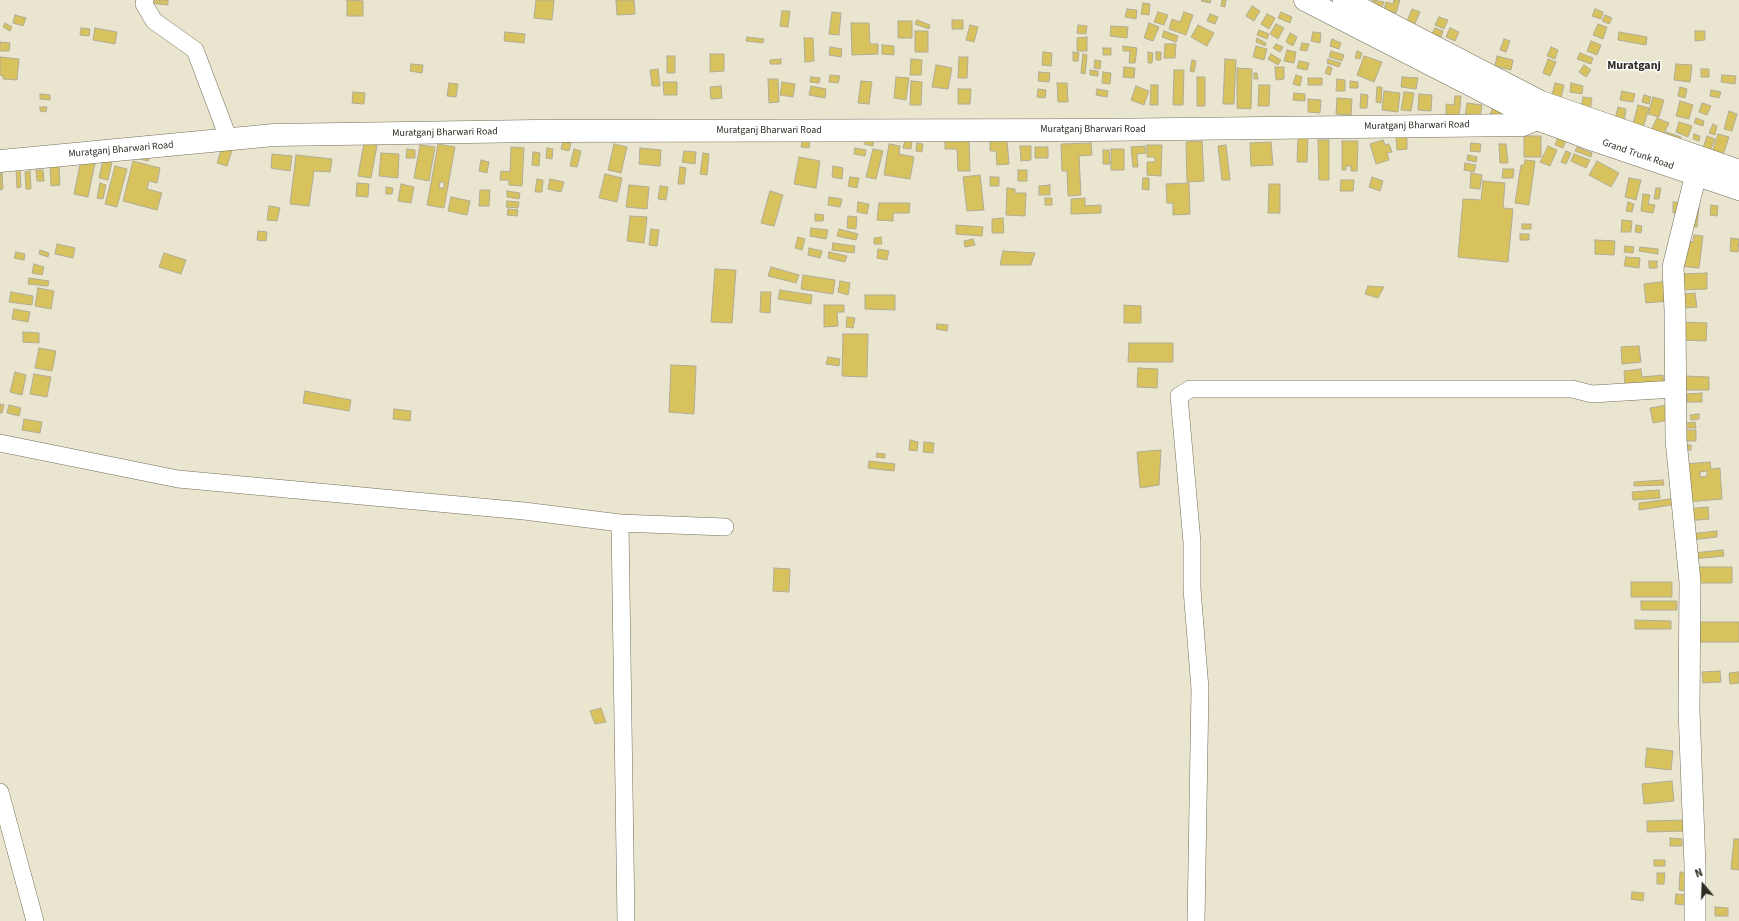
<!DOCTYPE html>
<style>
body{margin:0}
#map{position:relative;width:1739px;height:921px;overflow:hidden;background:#eae5ce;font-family:"Source Sans 3",sans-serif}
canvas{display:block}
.north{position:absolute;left:1683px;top:865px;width:40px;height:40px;-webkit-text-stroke:3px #fff;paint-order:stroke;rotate:341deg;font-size:11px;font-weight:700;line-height:16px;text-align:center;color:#2d2b22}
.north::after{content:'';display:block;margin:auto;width:14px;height:18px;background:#2d2b22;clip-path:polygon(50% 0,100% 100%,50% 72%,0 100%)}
</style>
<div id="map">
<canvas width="1739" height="921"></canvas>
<div class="north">N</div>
</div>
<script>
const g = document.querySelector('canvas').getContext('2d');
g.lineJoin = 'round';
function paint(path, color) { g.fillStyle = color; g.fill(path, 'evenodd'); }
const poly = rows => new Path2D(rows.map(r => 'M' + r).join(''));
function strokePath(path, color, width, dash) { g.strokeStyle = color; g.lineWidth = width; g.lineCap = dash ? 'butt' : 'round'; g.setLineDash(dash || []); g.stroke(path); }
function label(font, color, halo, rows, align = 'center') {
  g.font = font + ' "Source Sans 3",sans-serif'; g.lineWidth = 3; g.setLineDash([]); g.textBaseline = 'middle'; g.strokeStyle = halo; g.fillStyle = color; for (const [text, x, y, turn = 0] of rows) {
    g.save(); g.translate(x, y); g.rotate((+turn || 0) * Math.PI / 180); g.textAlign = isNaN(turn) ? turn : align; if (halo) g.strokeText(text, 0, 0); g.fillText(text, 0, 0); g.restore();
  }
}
const building = poly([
 [148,0,168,0,168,5,148,3,148,0],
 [347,0,363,1,363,16,347,16,347,0],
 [536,0,554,0,552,20,534,18,536,0],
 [616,0,634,0,635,14,617,15,616,0],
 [1202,0,1211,0,1210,3,1201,1,1202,0],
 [1222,0,1226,0,1225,7,1221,6,1222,0],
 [1373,0,1384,2,1381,10,1371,6,1373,0],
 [1394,0,1400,0,1396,13,1384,10,1386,2,1393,4,1394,0],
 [1143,3,1150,4,1149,15,1141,14,1143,3],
 [1252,6,1260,11,1254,21,1246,16,1252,6],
 [1127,9,1137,10,1136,19,1125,17,1127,9],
 [1412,9,1420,12,1414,26,1406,23,1412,9],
 [1595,9,1603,12,1601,19,1592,16,1595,9],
 [782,11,790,11,788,27,780,26,782,11],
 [832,12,841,13,839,35,829,34,832,12],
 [1158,12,1168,15,1164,25,1154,22,1158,12],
 [1184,12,1193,15,1186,35,1169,29,1172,19,1180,22,1184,12],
 [1281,12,1292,17,1290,23,1278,18,1281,12],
 [1210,14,1218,17,1215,24,1207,21,1210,14],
 [1267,14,1275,18,1269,29,1261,24,1267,14],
 [15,15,26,18,23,26,13,23,15,15],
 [1605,15,1612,18,1609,24,1602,21,1605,15],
 [1439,17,1448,20,1444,29,1435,25,1439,17],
 [917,20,930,25,929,29,915,24,917,20],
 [952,20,963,20,963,29,952,29,952,20],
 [898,21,912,21,912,38,898,38,898,21],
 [5,23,12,27,10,31,3,27,5,23],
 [851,23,869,23,870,44,878,44,878,54,852,55,851,23],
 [1149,23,1159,27,1153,41,1144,38,1149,23],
 [1276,24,1284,28,1278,39,1270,34,1276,24],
 [1598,24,1607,27,1603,39,1593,35,1598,24],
 [970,25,978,27,974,42,966,40,970,25],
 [1078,25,1087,26,1086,34,1077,33,1078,25],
 [1198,25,1214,33,1207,46,1191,37,1198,25],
 [1111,26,1128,27,1127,38,1110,36,1111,26],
 [81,28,90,29,89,36,80,35,81,28],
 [95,28,117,32,115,44,93,40,95,28],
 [1435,28,1443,31,1441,37,1432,34,1435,28],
 [1450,28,1459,32,1455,41,1446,37,1450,28],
 [1259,30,1269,34,1267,39,1257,35,1259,30],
 [915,31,928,31,928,52,915,52,915,31],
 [1164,31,1178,36,1176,42,1162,37,1164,31],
 [1695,31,1705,31,1705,40,1695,41,1695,31],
 [505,32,525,34,524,43,504,41,505,32],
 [1313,32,1321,33,1320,43,1311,41,1313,32],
 [1619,32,1647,37,1646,45,1618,40,1619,32],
 [1290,33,1297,37,1293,46,1286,42,1290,33],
 [747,37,764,39,763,43,746,41,747,37],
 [1087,37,1087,51,1077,51,1077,38,1087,37],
 [804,38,813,38,814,61,805,62,804,38],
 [1257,38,1266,43,1265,46,1256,42,1257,38],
 [1332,39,1341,43,1339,49,1330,46,1332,39],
 [1504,39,1510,41,1506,52,1500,50,1504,39],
 [1591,41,1601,45,1597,55,1587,51,1591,41],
 [0,42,10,43,9,51,0,51,0,42],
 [1302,43,1309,44,1307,51,1300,50,1302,43],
 [1165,44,1176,44,1175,58,1164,58,1165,44],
 [1276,44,1283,47,1280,52,1273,48,1276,44],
 [882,45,894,46,894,55,882,54,882,45],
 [1123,46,1137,48,1135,63,1129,63,1130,51,1123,51,1123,46],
 [1256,46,1267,49,1264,60,1253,57,1256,46],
 [830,47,842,49,841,57,829,55,830,47],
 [1551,47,1558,50,1555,59,1547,56,1551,47],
 [1103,48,1111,48,1111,55,1103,55,1103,48],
 [1287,50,1296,52,1294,63,1284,61,1287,50],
 [1331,51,1344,55,1342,61,1329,57,1331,51],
 [1357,51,1362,53,1360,59,1355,58,1357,51],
 [1043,52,1052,53,1051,66,1042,65,1043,52],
 [1073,52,1079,53,1078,61,1073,61,1073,52],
 [1148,52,1153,53,1152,63,1148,63,1148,52],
 [1156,52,1161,52,1161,60,1156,60,1156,52],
 [1580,53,1593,58,1591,64,1577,59,1580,53],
 [710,54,724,54,724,71,710,72,710,54],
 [1083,54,1087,55,1085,74,1081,73,1083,54],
 [1271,54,1281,60,1278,65,1268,59,1271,54],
 [667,56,675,56,675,73,667,73,667,56],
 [1364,56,1382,62,1374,82,1357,75,1364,56],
 [1497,56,1513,60,1511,70,1495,66,1497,56],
 [0,57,19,59,17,80,3,79,3,76,0,75,0,57],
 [959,57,968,57,967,78,958,78,959,57],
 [781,59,781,64,770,64,770,60,781,59],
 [911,59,922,60,921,75,910,75,911,59],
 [1225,59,1236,60,1234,104,1223,104,1225,59],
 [1328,59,1341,63,1339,67,1327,63,1328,59],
 [1548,59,1556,62,1550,76,1543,73,1548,59],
 [1095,60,1101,61,1100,69,1094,68,1095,60],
 [1192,60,1196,61,1194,72,1190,71,1192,60],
 [1299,61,1309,63,1307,70,1297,68,1299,61],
 [411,64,423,65,422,73,410,71,411,64],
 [1676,64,1692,65,1690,82,1674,80,1676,64],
 [936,65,952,68,948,89,932,87,936,65],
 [1584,65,1591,70,1586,77,1579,72,1584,65],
 [1328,66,1332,68,1330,75,1325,73,1328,66],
 [1124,67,1135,68,1134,78,1123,77,1124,67],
 [1275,67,1284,67,1284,79,1276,80,1275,67],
 [1237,68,1252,69,1251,109,1237,108,1237,68],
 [658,69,660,86,652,86,650,70,658,69],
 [1701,69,1709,69,1709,77,1701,77,1701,69],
 [1090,70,1098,71,1098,76,1090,75,1090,70],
 [1174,70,1184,70,1183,105,1173,105,1174,70],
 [1039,72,1050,73,1049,82,1038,81,1039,72],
 [1103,72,1111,73,1110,84,1102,83,1103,72],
 [1254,73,1257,73,1258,79,1254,79,1254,73],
 [830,75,840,76,838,83,829,82,830,75],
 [1296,75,1302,77,1300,86,1293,84,1296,75],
 [1722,75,1736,76,1735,84,1721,82,1722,75],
 [811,77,820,78,819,83,810,82,811,77],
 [896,77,909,78,906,100,894,98,896,77],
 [1197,77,1205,77,1205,106,1197,106,1197,77],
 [1402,77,1418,78,1416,89,1401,87,1402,77],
 [1308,78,1322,78,1322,85,1308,85,1308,78],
 [768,79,778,79,779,102,769,103,768,79],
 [1337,79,1345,80,1345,91,1336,91,1337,79],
 [861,81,872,82,869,104,858,103,861,81],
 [911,81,922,82,921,105,910,105,911,81],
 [1350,81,1358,82,1358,88,1350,88,1350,81],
 [663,82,677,82,677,95,664,95,663,82],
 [782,82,795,84,793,97,780,95,782,82],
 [449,83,458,84,456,97,447,96,449,83],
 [1057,83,1067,83,1068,102,1058,102,1057,83],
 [1555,83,1564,85,1561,98,1552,95,1555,83],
 [1571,83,1583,86,1582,94,1570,92,1571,83],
 [1151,85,1158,85,1158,105,1150,105,1151,85],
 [1259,85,1270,85,1269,106,1258,106,1259,85],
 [721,86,722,98,711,99,710,87,721,86],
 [811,86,826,89,825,98,809,95,811,86],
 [1136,86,1149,91,1144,105,1131,100,1136,86],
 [1377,87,1382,87,1381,103,1376,102,1377,87],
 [1680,87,1687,89,1685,98,1678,96,1680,87],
 [958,89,971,89,970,104,958,104,958,89],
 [1038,89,1046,90,1045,98,1037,97,1038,89],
 [1097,89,1108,91,1107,97,1096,95,1097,89],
 [1711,90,1721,92,1719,98,1710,96,1711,90],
 [1384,91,1400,93,1398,112,1382,110,1384,91],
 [1622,91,1635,94,1633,102,1620,100,1622,91],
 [353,92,365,93,364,104,352,103,353,92],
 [1404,92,1414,93,1411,111,1401,110,1404,92],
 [1294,93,1305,94,1305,101,1293,100,1294,93],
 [40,94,50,95,50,100,40,99,40,94],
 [1361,94,1368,95,1367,108,1360,108,1361,94],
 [1419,94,1432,95,1431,111,1418,110,1419,94],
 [1644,95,1651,97,1649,104,1642,102,1644,95],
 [1455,96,1461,96,1459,118,1446,118,1446,104,1454,105,1455,96],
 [1583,97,1592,98,1590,111,1581,109,1583,97],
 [1653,97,1664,100,1659,117,1648,114,1653,97],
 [1337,98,1352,99,1351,115,1336,114,1337,98],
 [1308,99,1321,100,1320,113,1308,112,1308,99],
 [1680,101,1693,105,1689,119,1676,116,1680,101],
 [1467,103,1482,105,1480,118,1465,116,1467,103],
 [1702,103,1711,106,1707,115,1699,112,1702,103],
 [1638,105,1649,108,1641,134,1631,131,1638,105],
 [40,107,47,107,46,112,40,111,40,107],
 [1493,107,1504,110,1501,118,1490,115,1493,107],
 [1618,107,1626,109,1624,122,1615,119,1618,107],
 [1729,111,1737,114,1732,131,1724,129,1729,111],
 [1657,118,1669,123,1663,135,1651,130,1657,118],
 [1696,118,1704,121,1703,126,1694,123,1696,118],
 [1679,122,1692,126,1688,137,1676,132,1679,122],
 [1713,124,1717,126,1715,135,1709,133,1713,124],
 [1666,132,1681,137,1678,147,1663,142,1666,132],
 [1559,134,1567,137,1563,148,1555,145,1559,134],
 [1694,134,1700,136,1699,141,1693,139,1694,134],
 [1718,134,1729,137,1721,161,1710,158,1718,134],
 [866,136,874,137,873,146,864,144,866,136],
 [1524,136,1541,136,1541,157,1524,157,1524,136],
 [1707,136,1715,139,1708,156,1701,154,1707,136],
 [1298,137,1308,138,1307,162,1297,162,1298,137],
 [1396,137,1407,137,1407,149,1397,150,1396,137],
 [905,140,912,141,911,149,903,148,905,140],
 [969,140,970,171,958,171,957,149,945,149,945,141,969,140],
 [1007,140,1009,164,997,165,996,151,990,151,990,141,1007,140],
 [1318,140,1329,140,1329,180,1319,180,1318,140],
 [1383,140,1385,145,1389,144,1392,152,1387,153,1389,160,1376,164,1370,144,1383,140],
 [563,141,571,143,569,151,561,149,563,141],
 [802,141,810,142,809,148,801,147,802,141],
 [1202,141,1204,181,1187,182,1186,142,1202,141],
 [1342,141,1358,141,1357,171,1351,171,1351,166,1346,166,1346,170,1342,170,1342,141],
 [1271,142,1273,165,1251,166,1250,143,1271,142],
 [364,143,377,145,371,178,358,176,364,143],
 [917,143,923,144,922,152,916,151,917,143],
 [1091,143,1092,155,1079,156,1081,195,1068,196,1067,171,1062,171,1061,144,1091,143],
 [1471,143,1481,144,1480,152,1470,151,1471,143],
 [438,144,455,147,444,208,427,205,438,144],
 [440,182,444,182,444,188,439,188,440,182],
 [614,144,627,147,621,173,608,170,614,144],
 [889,144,900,146,899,154,914,157,910,179,884,175,889,144],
 [1499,144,1506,144,1508,163,1500,163,1499,144],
 [420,145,435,147,429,181,414,178,420,145],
 [1147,145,1162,145,1161,176,1147,175,1147,162,1155,162,1155,157,1147,157,1147,145],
 [1226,145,1230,180,1222,180,1218,146,1226,145],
 [1020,146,1031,146,1031,160,1021,161,1020,146],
 [1145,146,1146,153,1137,154,1138,167,1133,167,1131,147,1145,146],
 [1548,146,1557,150,1550,166,1540,162,1548,146],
 [222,147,232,150,227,166,217,163,222,147],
 [511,147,524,148,522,186,509,185,509,180,500,180,501,171,510,172,511,147],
 [1035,147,1048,147,1048,158,1035,158,1035,147],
 [1577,147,1592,153,1591,157,1575,151,1577,147],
 [547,148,553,149,552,159,546,158,547,148],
 [640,148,661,150,660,166,639,164,640,148],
 [855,148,866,150,865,156,854,154,855,148],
 [407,149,415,150,415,158,406,158,407,149],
 [574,149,581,151,577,167,570,166,574,149],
 [873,149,883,151,876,179,866,177,873,149],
 [1111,149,1124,149,1124,170,1111,170,1111,149],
 [1103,150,1109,150,1110,164,1103,164,1103,150],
 [684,151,696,152,695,164,682,162,684,151],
 [1566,151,1571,153,1566,164,1561,162,1566,151],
 [533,152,540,153,539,166,532,165,533,152],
 [381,153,399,154,398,178,379,176,381,153],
 [703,153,709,154,707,175,700,174,703,153],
 [272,154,292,156,290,171,271,168,272,154],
 [1574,154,1590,160,1586,168,1571,161,1574,154],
 [296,155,332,159,330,172,314,171,309,206,290,204,296,155],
 [1468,155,1477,157,1476,162,1467,160,1468,155],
 [799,157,820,161,816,188,794,184,799,157],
 [135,158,149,158,148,161,135,158],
 [81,160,95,163,88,197,74,194,81,160],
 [103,160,112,162,108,180,99,178,103,160],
 [481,160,489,162,487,173,479,171,481,160],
 [1525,160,1535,161,1529,205,1515,203,1521,165,1524,165,1525,160],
 [133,161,160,168,157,183,149,181,147,189,162,193,157,210,123,201,133,161],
 [1597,161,1619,173,1611,187,1589,175,1597,161],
 [1465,163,1476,165,1474,172,1464,170,1465,163],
 [50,166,59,166,60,185,51,186,50,166],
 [115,166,127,169,117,207,105,204,115,166],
 [833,166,843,168,842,179,832,177,833,166],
 [680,167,686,168,684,184,678,184,680,167],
 [1503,169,1514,169,1513,178,1502,178,1503,169],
 [16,170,20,170,21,187,17,188,16,170],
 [36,170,43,170,44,181,37,181,36,170],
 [1018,170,1027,170,1027,181,1018,181,1018,170],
 [30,171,31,189,26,189,25,172,30,171],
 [2,173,3,189,0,190,0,174,2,173],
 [1471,173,1482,175,1480,189,1470,188,1471,173],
 [605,174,622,178,617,202,599,198,605,174],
 [980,175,984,210,967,211,963,177,980,175],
 [850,177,859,178,857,188,848,186,850,177],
 [990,177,999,177,999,186,990,186,990,177],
 [1372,177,1383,181,1380,191,1369,187,1372,177],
 [1143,178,1149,178,1149,190,1142,189,1143,178],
 [1629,178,1641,180,1636,200,1625,197,1629,178],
 [537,179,543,180,542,192,535,192,537,179],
 [550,179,564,182,561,192,548,189,550,179],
 [1341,180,1354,180,1353,191,1340,191,1341,180],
 [1483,181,1505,183,1503,208,1513,209,1508,262,1458,257,1463,199,1481,200,1483,181],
 [100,183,106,185,103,199,97,198,100,183],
 [357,183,369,184,368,197,356,196,357,183],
 [1189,183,1190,214,1173,215,1173,203,1167,203,1166,184,1189,183],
 [401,184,414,187,411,203,398,201,401,184],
 [1269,184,1280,184,1280,213,1268,213,1269,184],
 [629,185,649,187,647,209,626,207,629,185],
 [1050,185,1050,195,1039,195,1039,186,1050,185],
 [660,186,668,187,666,200,658,199,660,186],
 [386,187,393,188,392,194,386,194,386,187],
 [1007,188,1015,189,1015,193,1026,193,1025,216,1006,215,1007,188],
 [1656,188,1661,188,1659,199,1654,199,1656,188],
 [480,190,490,190,489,206,479,206,480,190],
 [507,191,520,193,519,199,507,197,507,191],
 [770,191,783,195,774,226,761,223,770,191],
 [1643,194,1650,195,1648,204,1655,205,1653,213,1641,211,1643,194],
 [451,197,470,201,467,215,448,211,451,197],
 [829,197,842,199,840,207,828,205,829,197],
 [1045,198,1052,198,1052,205,1045,205,1045,198],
 [1085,198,1085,206,1101,205,1101,213,1071,214,1071,199,1085,198],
 [507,201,519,202,518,208,506,207,507,201],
 [858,202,869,204,867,214,857,212,858,202],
 [1628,202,1634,204,1632,212,1626,211,1628,202],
 [1673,202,1684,202,1684,213,1673,213,1673,202],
 [879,203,910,203,909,213,893,213,893,221,877,220,879,203],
 [1689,205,1699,206,1697,227,1687,226,1689,205],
 [1711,205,1718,206,1717,216,1710,215,1711,205],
 [269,206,280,208,277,221,267,220,269,206],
 [508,209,518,210,517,216,507,215,508,209],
 [815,214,824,215,823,221,815,221,815,214],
 [630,216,647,217,644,243,627,241,630,216],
 [848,216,857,217,856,229,847,228,848,216],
 [1003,218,1004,233,992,233,992,219,1003,218],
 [1622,220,1632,221,1631,232,1621,232,1622,220],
 [1522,224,1531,224,1531,229,1522,229,1522,224],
 [956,225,983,227,982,236,956,234,956,225],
 [1636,225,1642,226,1641,233,1635,232,1636,225],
 [811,228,828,230,826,239,810,236,811,228],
 [651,229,659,230,657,246,649,245,651,229],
 [839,229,858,234,856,240,837,236,839,229],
 [258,231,267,232,266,241,257,240,258,231],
 [1520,234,1529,234,1529,240,1520,240,1520,234],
 [1694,235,1703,236,1699,268,1677,266,1685,241,1693,242,1694,235],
 [798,237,805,239,802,250,795,248,798,237],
 [881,237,882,244,874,244,874,238,881,237],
 [1731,238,1739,239,1738,252,1730,251,1731,238],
 [973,239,975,245,965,247,964,241,973,239],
 [1595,240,1615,241,1614,255,1595,254,1595,240],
 [833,243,855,246,854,253,832,250,833,243],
 [57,244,75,248,73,258,55,254,57,244],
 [1625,246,1634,247,1633,253,1624,252,1625,246],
 [1640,247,1658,249,1658,254,1639,251,1640,247],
 [809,248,822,251,820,258,808,255,809,248],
 [878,249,889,251,887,260,877,258,878,249],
 [40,250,49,253,48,257,39,254,40,250],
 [1003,251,1035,253,1031,265,1000,265,1003,251],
 [16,252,25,254,24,260,14,258,16,252],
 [829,252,847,256,845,262,828,258,829,252],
 [164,253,186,260,181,274,159,267,164,253],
 [1626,257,1640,258,1639,268,1624,266,1626,257],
 [1649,261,1657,261,1657,268,1649,268,1649,261],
 [34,264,44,267,42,275,32,273,34,264],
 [771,267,799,275,796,283,768,276,771,267],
 [715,269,736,270,732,323,711,322,715,269],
 [1707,273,1707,289,1682,290,1681,274,1707,273],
 [803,275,835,280,833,294,801,289,803,275],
 [29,278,49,281,48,286,28,284,29,278],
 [840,281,850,283,848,295,838,292,840,281],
 [1668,281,1669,301,1646,303,1644,284,1668,281],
 [1368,286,1384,287,1378,298,1365,294,1368,286],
 [38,288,54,291,51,309,35,306,38,288],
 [780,290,812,295,811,304,778,299,780,290],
 [11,292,33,296,32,305,9,302,11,292],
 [761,292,771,292,770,313,760,312,761,292],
 [1695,293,1697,307,1685,308,1684,294,1695,293],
 [865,295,895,295,895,310,865,309,865,295],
 [824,305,844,305,844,312,837,312,838,326,824,327,824,305],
 [1124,305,1141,306,1141,323,1124,323,1124,305],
 [14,309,30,312,28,322,12,319,14,309],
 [847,317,855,318,853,328,846,327,847,317],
 [1683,322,1707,323,1706,341,1682,340,1683,322],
 [937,324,948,325,947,331,936,329,937,324],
 [23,332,39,333,39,343,23,342,23,332],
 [843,334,868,334,867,377,842,376,843,334],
 [1129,343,1173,343,1173,362,1128,362,1129,343],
 [1639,346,1641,362,1622,364,1621,347,1639,346],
 [39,348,56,351,52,371,35,368,39,348],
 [828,357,840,359,839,366,826,364,828,357],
 [671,365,696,366,694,414,669,412,671,365],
 [1138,368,1158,369,1157,388,1137,387,1138,368],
 [1641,369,1642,377,1663,375,1664,383,1625,387,1624,371,1641,369],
 [15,372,26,375,22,395,10,392,15,372],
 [34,374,51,377,47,397,30,394,34,374],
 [1684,376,1709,377,1709,390,1684,390,1684,376],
 [305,391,351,400,349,411,303,403,305,391],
 [1702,393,1702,402,1687,402,1687,394,1702,393],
 [0,404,4,405,2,413,0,413,0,404],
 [9,405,21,408,19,416,7,413,9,405],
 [1667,405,1669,420,1653,423,1650,408,1667,405],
 [394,409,411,411,410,421,393,419,394,409],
 [1699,414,1699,419,1691,420,1690,415,1699,414],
 [24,419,42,422,40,433,22,430,24,419],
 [1695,422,1696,428,1687,428,1686,423,1695,422],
 [1686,430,1696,430,1696,441,1687,441,1686,430],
 [910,440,918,442,917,451,909,450,910,440],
 [924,442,934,443,933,453,923,452,924,442],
 [1681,445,1691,445,1691,450,1681,450,1681,445],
 [1161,450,1159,485,1140,488,1137,452,1161,450],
 [877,453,885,454,885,458,876,457,877,453],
 [869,461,895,464,894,471,868,468,869,461],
 [1710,462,1711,469,1720,468,1722,499,1687,502,1684,464,1710,462],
 [1707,471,1707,476,1700,477,1700,472,1707,471],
 [1663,480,1664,485,1634,486,1634,482,1663,480],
 [1659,490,1660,498,1633,500,1632,492,1659,490],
 [1677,498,1678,504,1639,510,1639,503,1677,498],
 [1708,507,1709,519,1687,521,1686,509,1708,507],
 [1717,531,1717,537,1690,540,1689,534,1717,531],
 [1723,550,1724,556,1693,559,1693,553,1723,550],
 [1697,567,1732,567,1732,583,1697,583,1697,567],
 [774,568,790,569,789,592,773,591,774,568],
 [1631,582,1672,582,1672,597,1631,597,1631,582],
 [1641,601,1677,601,1677,610,1641,610,1641,601],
 [1635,620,1671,621,1671,629,1635,629,1635,620],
 [1700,622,1739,622,1739,642,1700,642,1700,622],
 [1720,671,1721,682,1703,683,1702,672,1720,671],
 [1739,672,1739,683,1730,684,1729,673,1739,672],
 [601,708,606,722,595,724,590,711,601,708],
 [1647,748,1673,751,1671,770,1645,767,1647,748],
 [1672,781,1674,801,1644,804,1642,784,1672,781],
 [1687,820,1687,831,1647,832,1647,821,1687,820],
 [1670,838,1682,839,1682,846,1670,846,1670,838],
 [1734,839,1739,839,1739,870,1731,869,1734,839],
 [1654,860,1665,860,1665,866,1654,866,1654,860],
 [1680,872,1687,873,1686,891,1679,890,1680,872],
 [1657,873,1665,873,1664,884,1657,884,1657,873],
 [1632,892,1644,893,1643,901,1631,899,1632,892],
 [1676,894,1686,895,1685,905,1675,904,1676,894],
 [1715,907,1728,908,1728,916,1715,916,1715,907]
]);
paint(building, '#d7c25d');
strokePath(building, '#b1ac96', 1);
const minor = poly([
 [145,0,144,4,154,21,195,50,229,140],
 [0,443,178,479,524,511,620,523,725,527],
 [620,523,626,921],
 [0,792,35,921],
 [1196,921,1200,689,1192,589,1192,542,1179,396,1190,389,1572,389,1592,394,1675,389]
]);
const tertiary = poly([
 [1695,921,1695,866,1689,710,1690,582,1676,440,1675,310,1673,267,1700,158]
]);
const primary = poly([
 [0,161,274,135,535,131,1093,130,1523,125,1537,119,1549,110]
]);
const trunk = poly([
 [1305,0,1537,119,1588,138,1739,189],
 [1344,0,1541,102,1739,171]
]);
strokePath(minor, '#736f5a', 18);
strokePath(tertiary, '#736f5a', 22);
strokePath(primary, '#736f5a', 23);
strokePath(trunk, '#736f5a', 23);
strokePath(minor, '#fff', 17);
strokePath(tertiary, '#fff', 21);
strokePath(primary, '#fff', 22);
strokePath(trunk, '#fff', 22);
label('10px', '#2d2b22', '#fff', [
 ["Muratganj Bharwari Road",1417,126,-1],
 ["Muratganj Bharwari Road",1093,130],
 ["Muratganj Bharwari Road",769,131],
 ["Muratganj Bharwari Road",445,133,-1],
 ["Muratganj Bharwari Road",121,150,-5],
 ["Grand Trunk Road",1638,155,19]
]);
label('bold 12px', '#2d2b22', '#fff', [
 ["Muratganj",1634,66]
]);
</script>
